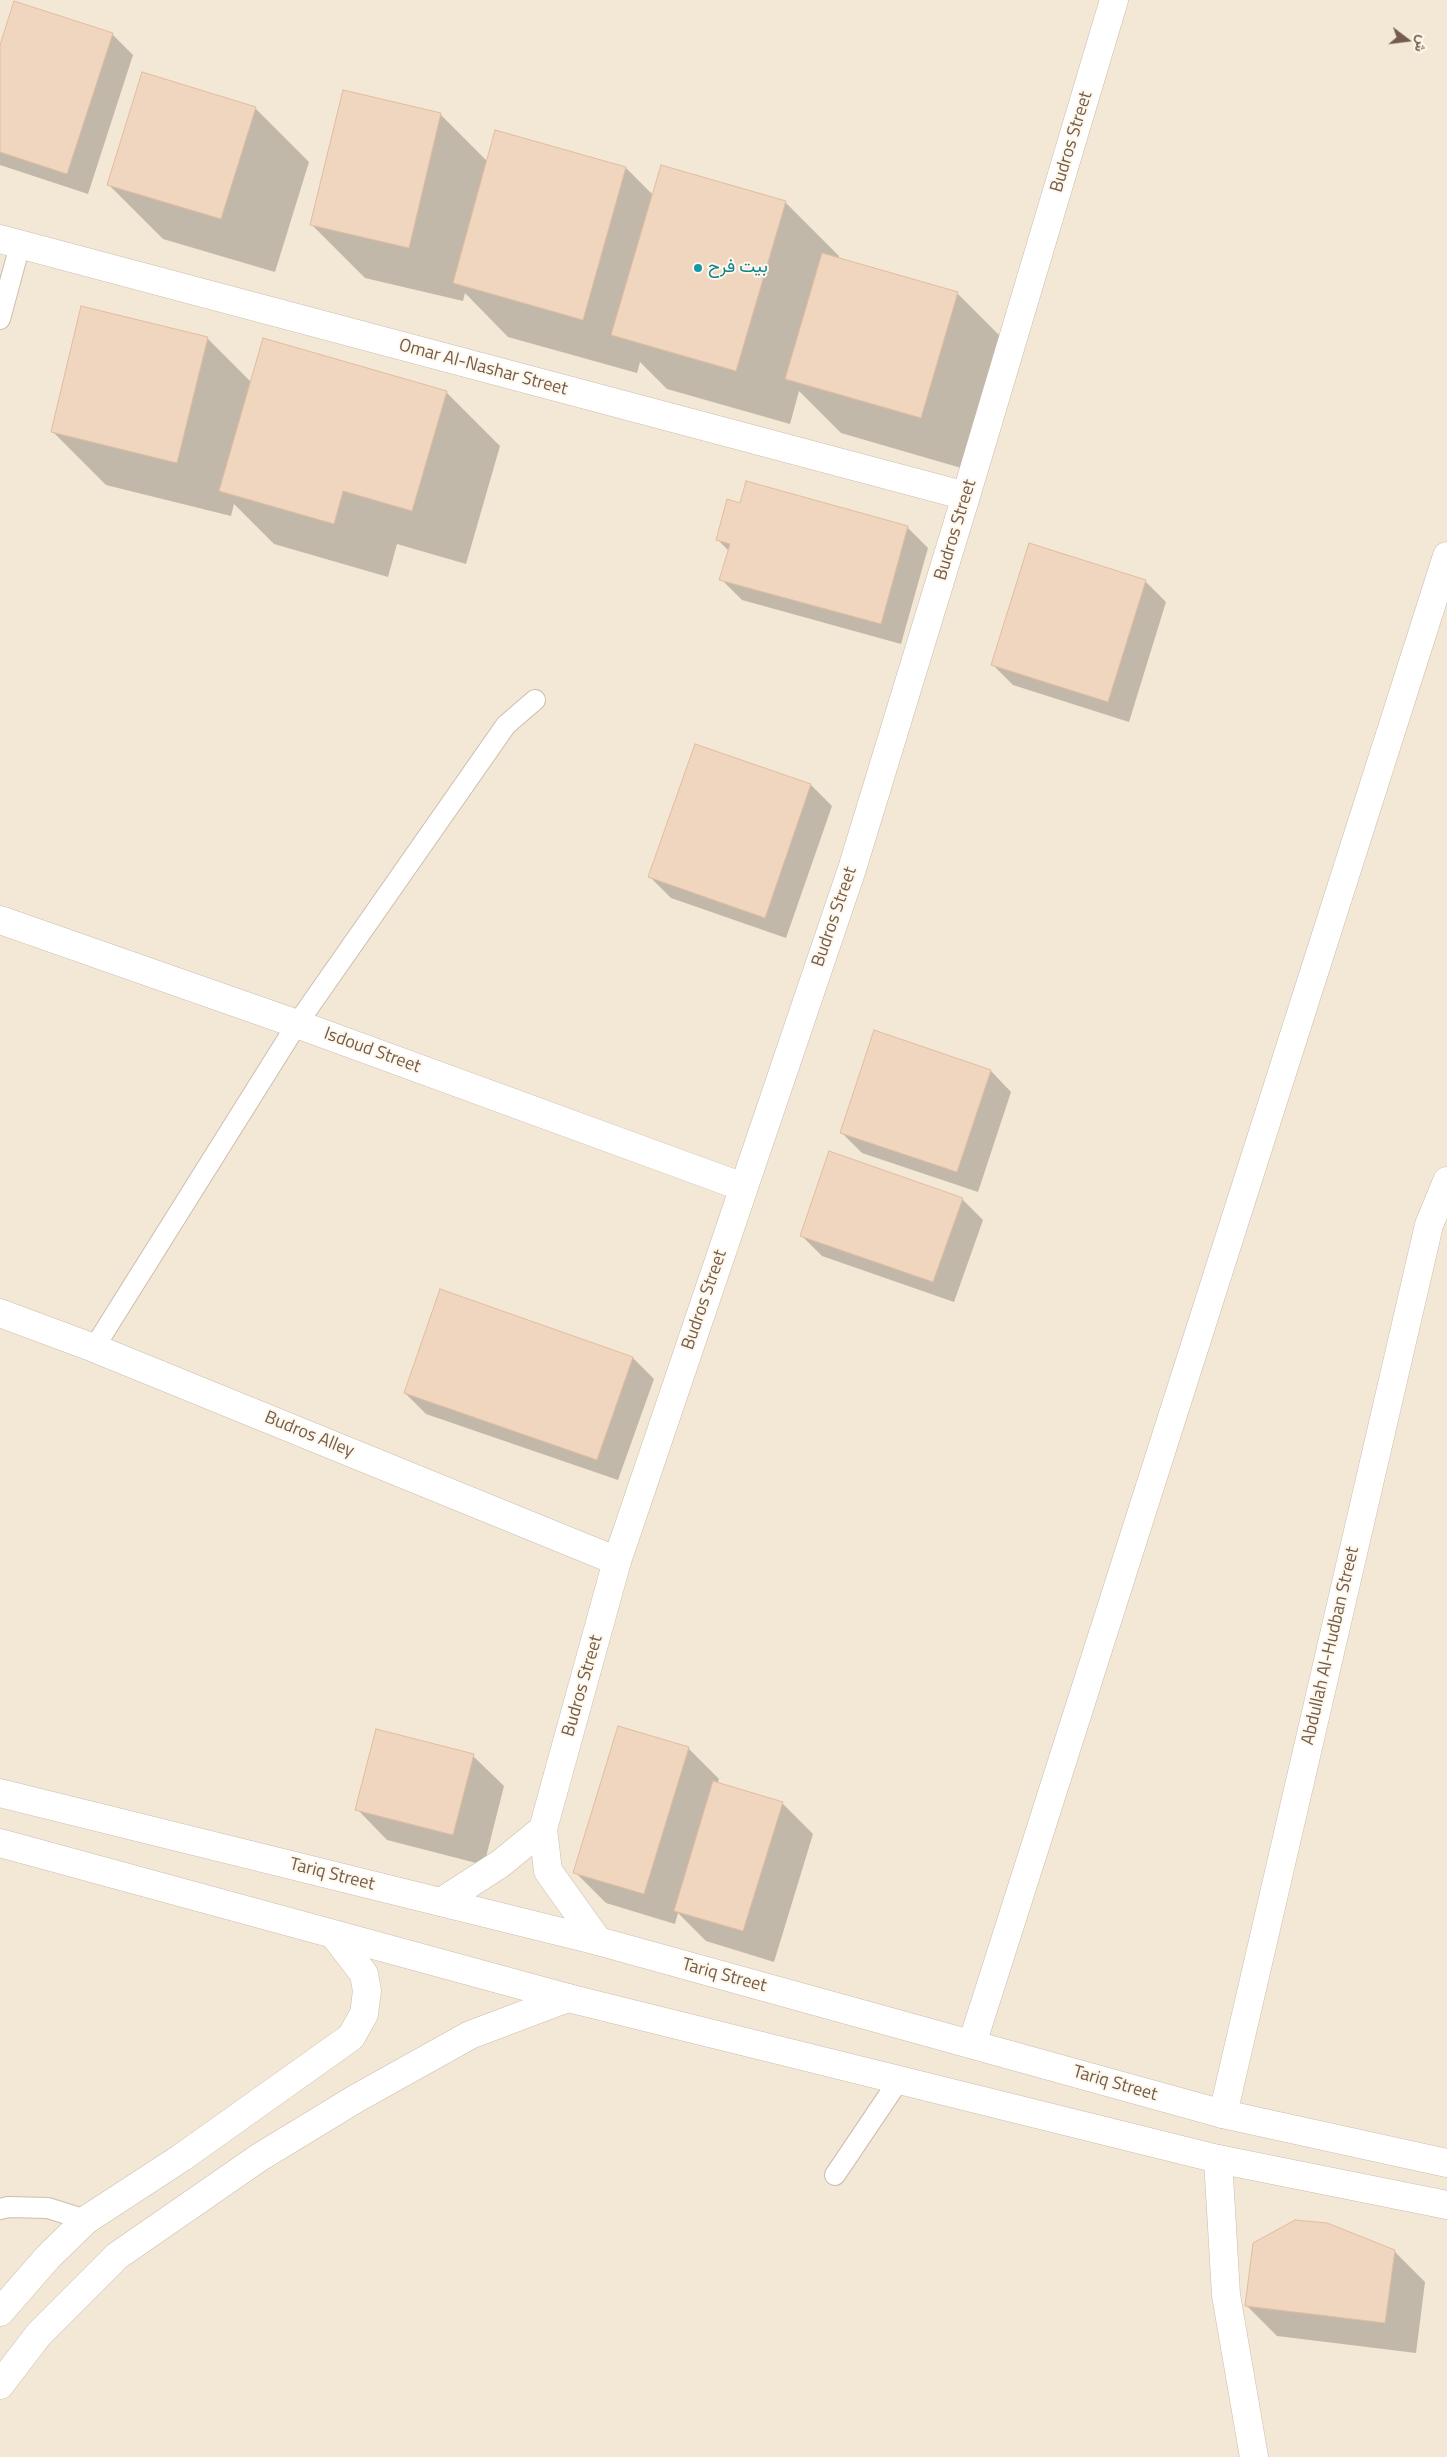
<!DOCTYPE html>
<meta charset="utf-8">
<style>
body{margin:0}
#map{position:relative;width:1447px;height:2457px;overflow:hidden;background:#fcf5e6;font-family:"Titillium Web",Vazirmatn,sans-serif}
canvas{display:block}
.north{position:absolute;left:1382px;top:15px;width:50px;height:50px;-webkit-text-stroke:4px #fef8ec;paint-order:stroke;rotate:105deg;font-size:14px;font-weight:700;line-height:20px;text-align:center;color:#745c4c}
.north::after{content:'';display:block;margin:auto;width:18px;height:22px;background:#745c4c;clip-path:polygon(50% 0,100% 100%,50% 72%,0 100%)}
</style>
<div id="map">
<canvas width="1447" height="2457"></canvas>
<div class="north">ش</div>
</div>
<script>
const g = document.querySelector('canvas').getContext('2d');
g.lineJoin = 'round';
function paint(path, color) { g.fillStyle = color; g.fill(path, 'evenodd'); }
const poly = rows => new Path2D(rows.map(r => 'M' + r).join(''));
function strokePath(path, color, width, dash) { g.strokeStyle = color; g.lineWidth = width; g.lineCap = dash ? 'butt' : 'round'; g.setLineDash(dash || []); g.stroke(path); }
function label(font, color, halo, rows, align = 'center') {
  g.font = font + ' "Titillium Web",Vazirmatn,sans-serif'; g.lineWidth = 4; g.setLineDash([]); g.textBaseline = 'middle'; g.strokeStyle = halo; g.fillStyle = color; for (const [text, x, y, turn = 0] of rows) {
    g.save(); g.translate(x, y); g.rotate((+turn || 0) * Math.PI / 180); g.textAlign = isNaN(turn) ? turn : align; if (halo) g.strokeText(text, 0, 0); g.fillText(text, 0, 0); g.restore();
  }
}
paint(poly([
 [0,0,1447,0,1447,2457,0,2457]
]), '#f3e7d5');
paint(poly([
 [112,34,133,55,88,194,0,165,0,49],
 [255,108,309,162,275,272,163,239,109,185],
 [440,114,488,162,496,132,626,168,653,195,785,202,839,256,838,259,957,293,1011,347,975,472,841,433,799,391,790,424,667,389,640,362,637,373,508,337,465,293,463,301,365,278,311,224],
 [207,338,252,383,446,392,500,446,466,564,397,544,388,577,274,544,234,504,231,516,106,485,52,431],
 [741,505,907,527,928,548,901,644,742,600,721,579,729,551,718,540],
 [1145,581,1166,602,1129,722,1013,685,992,664],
 [695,745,811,785,832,806,786,938,671,898,650,877],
 [991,1071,1011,1092,978,1192,862,1153,841,1132],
 [962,1199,983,1220,954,1302,822,1256,801,1235],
 [440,1291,633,1358,654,1379,618,1480,426,1414,405,1393],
 [688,1748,719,1779,718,1783,782,1803,813,1834,774,1962,706,1941,678,1913,675,1924,606,1903,575,1872],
 [473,1756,504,1786,484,1865,387,1840,357,1809],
 [1394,2251,1425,2282,1416,2353,1277,2336,1246,2305]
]), '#0003');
const building = poly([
 [14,1,113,33,67,174,0,152,0,45,14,1],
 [142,72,256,107,221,219,107,185,142,72],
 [343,90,441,113,409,248,310,225,343,90],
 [495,130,626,167,583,320,453,283,495,130],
 [661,165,786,201,736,371,611,335,661,165],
 [822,253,958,292,921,418,785,379,822,253],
 [81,306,208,337,177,463,51,432,81,306],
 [263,338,447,391,412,511,343,491,334,524,219,491,263,338],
 [746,481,908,526,881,624,719,580,730,544,716,540,727,499,740,503,746,481],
 [1029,543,1146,580,1108,702,991,665,1029,543],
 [695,744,811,784,765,918,648,877,695,744],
 [874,1030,991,1070,957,1172,840,1133,874,1030],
 [829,1151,963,1198,933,1282,800,1236,829,1151],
 [440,1289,633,1357,597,1460,404,1393,440,1289],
 [618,1726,689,1747,644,1894,573,1873,618,1726],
 [376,1729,474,1754,453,1835,355,1810,376,1729],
 [713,1781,783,1802,743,1931,674,1911,713,1781],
 [1295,2220,1327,2223,1395,2250,1385,2323,1245,2306,1253,2243,1295,2220]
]);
paint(building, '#f0d5bf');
strokePath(building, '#e2bda0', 1);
const service = poly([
 [0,319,20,245],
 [94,1348,297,1024,506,725,535,700],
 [835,2175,899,2080],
 [0,2209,8,2207,48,2208,86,2220]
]);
const minor = poly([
 [0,239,966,496],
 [0,920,297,1024,743,1187],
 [0,1313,94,1348,617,1561],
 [441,1902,500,1864,543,1829],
 [598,1941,548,1871,543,1829,617,1561,852,869,966,496,1114,0],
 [972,2044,1447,556],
 [1223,2114,1429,1225,1447,1181],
 [1218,2159,1226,2295,1254,2457],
 [0,2312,48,2257,86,2220,181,2158,351,2037,364,2014,367,1991,364,1974,334,1935],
 [0,2385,39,2334,117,2256,260,2157,357,2098,470,2035,568,1998]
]);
const tertiary = poly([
 [0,1793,598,1941,1223,2114,1447,2163],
 [0,1843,568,1998,1218,2159,1447,2205]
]);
strokePath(service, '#cdbdad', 22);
strokePath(minor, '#cdbdad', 29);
strokePath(tertiary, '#cdbdad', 29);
strokePath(service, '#fff', 20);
strokePath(minor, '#fff', 28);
strokePath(tertiary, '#fff', 28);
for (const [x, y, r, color] of [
 [698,268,5,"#0f9aa8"]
]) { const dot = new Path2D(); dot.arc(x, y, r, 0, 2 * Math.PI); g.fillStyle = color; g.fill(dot); strokePath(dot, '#fef8ec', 2); }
label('18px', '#745c4c', '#fef8ec', [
 ["Budros Street",1072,142,-73],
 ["Omar Al-Nashar Street",483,368,15],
 ["Budros Street",956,530,-73],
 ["Budros Street",835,917,-71],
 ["Isdoud Street",372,1051,20],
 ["Budros Street",705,1300,-71],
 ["Budros Alley",309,1435,22],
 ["Abdullah Al-Hudban Street",1331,1646,-77],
 ["Budros Street",583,1686,-74],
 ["Tariq Street",332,1875,14],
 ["Tariq Street",724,1976,15],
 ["Tariq Street",1115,2084,16]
]);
label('18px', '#0d838f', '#fef8ec', [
 ["بيت فرح",708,268]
], 'left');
</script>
